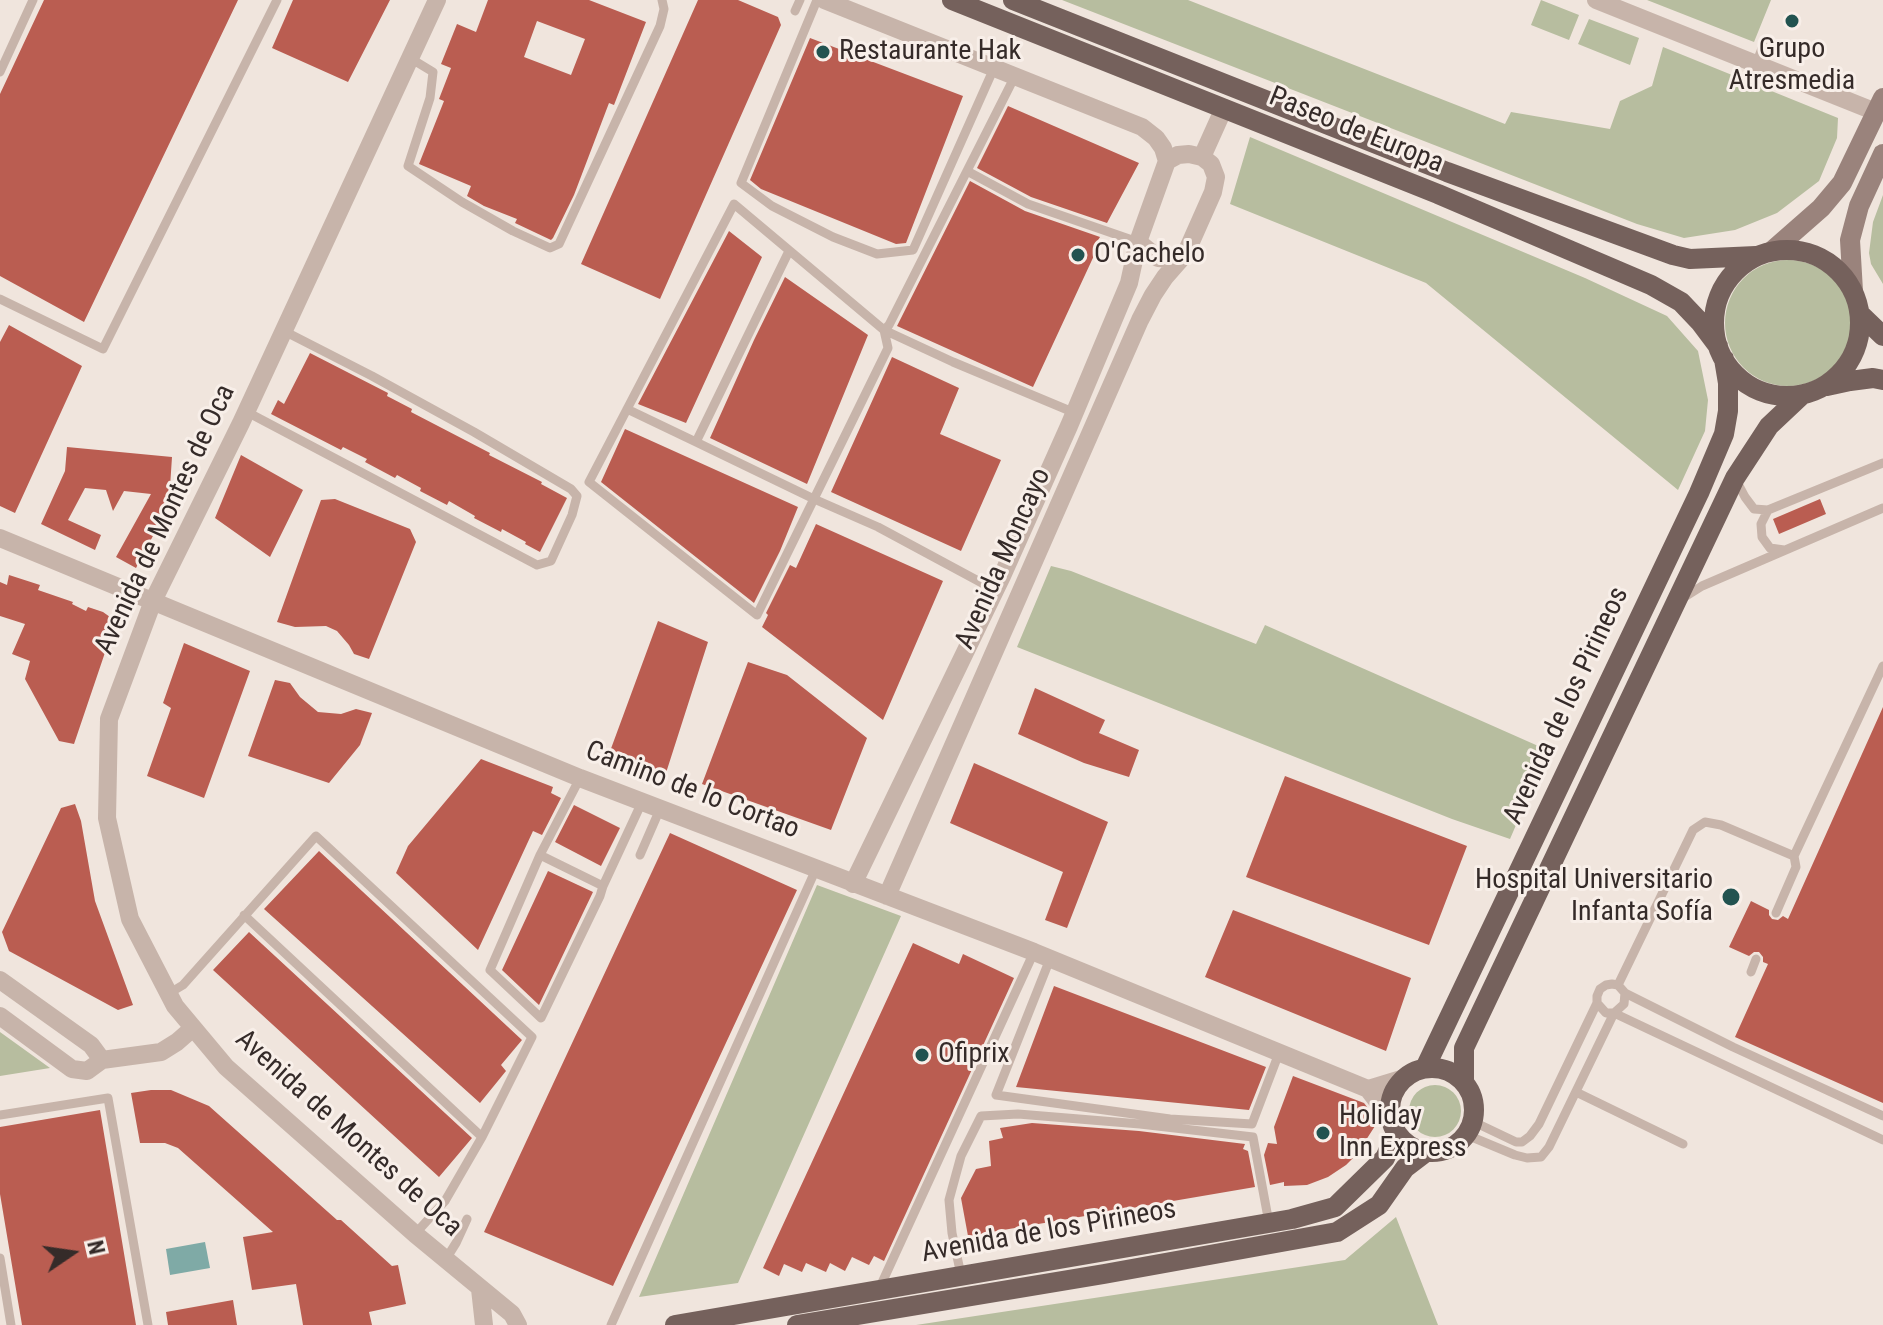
<!DOCTYPE html>
<meta charset="utf-8">
<style>
body{margin:0}
#map{position:relative;width:1883px;height:1325px;overflow:hidden;background:#f0e5dd;font-family:"Roboto Condensed",sans-serif}
canvas{display:block}
.north{position:absolute;left:32px;top:1213px;width:80px;height:80px;-webkit-text-stroke:6px #f8efe9;paint-order:stroke;rotate:77deg;font-size:22px;font-weight:700;line-height:32px;text-align:center;color:#352b29}
.north::after{content:'';display:block;margin:auto;width:28px;height:36px;background:#352b29;clip-path:polygon(50% 0,100% 100%,50% 72%,0 100%)}
</style>
<div id="map">
<canvas width="1883" height="1325"></canvas>
<div class="north">N</div>
</div>
<script>
const g = document.querySelector('canvas').getContext('2d');
g.lineJoin = 'round';
function paint(path, color) { g.fillStyle = color; g.fill(path, 'evenodd'); }
const poly = rows => new Path2D(rows.map(r => 'M' + r).join(''));
function strokePath(path, color, width, dash) { g.strokeStyle = color; g.lineWidth = width; g.lineCap = dash ? 'butt' : 'round'; g.setLineDash(dash || []); g.stroke(path); }
function label(font, color, halo, rows, align = 'center') {
  g.font = font + ' "Roboto Condensed",sans-serif'; g.lineWidth = 6; g.setLineDash([]); g.textBaseline = 'middle'; g.strokeStyle = halo; g.fillStyle = color; for (const [text, x, y, turn = 0] of rows) {
    g.save(); g.translate(x, y); g.rotate((+turn || 0) * Math.PI / 180); g.textAlign = isNaN(turn) ? turn : align; if (halo) g.strokeText(text, 0, 0); g.fillText(text, 0, 0); g.restore();
  }
}
paint(poly([
 [1062,0,1188,0,1505,124,1511,112,1610,129,1620,101,1652,86,1663,47,1838,118,1837,138,1819,181,1777,213,1735,230,1684,238,1637,224],
 [1541,0,1579,15,1569,40,1531,25],
 [1647,0,1771,0,1754,42],
 [1589,19,1639,38,1630,65,1578,44],
 [1250,137,1585,278,1667,316,1698,351,1708,400,1705,431,1678,490,1426,283,1230,204],
 [1883,195,1883,284,1871,264,1869,253,1873,222],
 '1725 323a63 63 0 1 1 126 0a63 63 0 1 1-126 0Z',
 [1051,566,1071,571,1256,644,1265,625,1545,749,1547,753,1510,839,1452,819,1017,647],
 [817,885,901,916,738,1283,639,1297],
 [0,1032,50,1068,0,1076],
 '1409 1111a26 26 0 1 1 52 0a26 26 0 1 1-52 0Z',
 [1396,1217,1438,1325,916,1325,1345,1260]
]), '#b7bd9f');
paint(poly([
 [205,1242,210,1268,170,1275,166,1249]
]), '#7faaa6');
paint(poly([
 [44,0,238,0,84,322,0,276,0,94],
 [293,0,390,0,348,82,272,48],
 [488,0,589,0,646,22,614,105,609,103,574,195,553,238,551,240,515,223,517,219,484,206,467,196,471,186,419,164,444,101,439,99,451,68,441,64,457,24,476,32],
 [537,21,585,39,571,75,524,57],
 [698,0,738,0,778,17,781,25,660,299,581,264],
 [810,38,963,96,906,243,896,244,761,189,750,180],
 [1008,106,1139,163,1107,223,1031,197,977,168],
 [970,181,1025,211,1100,237,1095,245,1098,247,1033,387,897,326],
 [729,231,762,257,686,423,638,404],
 [785,277,868,335,807,484,710,438,754,340],
 [9,325,82,366,15,513,0,506,0,342],
 [310,353,388,393,387,396,412,409,411,412,490,453,489,455,542,482,541,484,567,498,540,552,525,544,526,542,502,529,501,532,474,518,475,516,449,501,447,505,420,491,421,488,397,475,395,478,365,462,367,459,343,447,341,450,271,414,278,400,284,404],
 [892,357,959,388,940,434,1001,460,961,551,831,492],
 [625,429,798,507,780,551,754,603,601,482],
 [67,447,172,457,170,487,176,487,173,498,136,568,116,557,151,494,124,491,113,511,106,490,85,488,68,520,101,535,95,550,41,524,65,471],
 [241,455,303,490,270,557,215,518],
 [335,499,410,529,416,542,369,659,354,654,349,645,337,631,326,626,295,627,277,622,321,500],
 [1820,499,1826,514,1779,534,1773,519],
 [816,524,943,581,883,720,762,627,768,615,766,613,790,565,796,568],
 [9,575,40,585,38,590,73,602,72,604,86,611,88,607,103,612,110,617,114,626,74,744,59,741,25,679,30,661,12,654,25,624,0,616,0,582,7,585],
 [658,621,708,642,665,776,609,754],
 [184,643,250,671,204,798,147,776,171,708,163,703],
 [748,662,787,675,867,738,831,830,702,784],
 [275,680,290,683,300,697,318,712,341,714,356,709,372,713,360,745,329,783,248,756],
 [1035,688,1105,720,1099,733,1139,750,1129,777,1084,763,1018,734],
 [1883,707,1883,1103,1735,1037,1768,964,1763,962,1763,957,1759,952,1754,952,1749,956,1729,947,1751,901,1769,910,1769,915,1772,919,1778,920,1783,916,1788,919],
 [481,759,553,787,551,793,561,798,542,835,533,831,478,950,396,873,408,846],
 [974,763,1108,822,1067,928,1045,920,1063,872,950,823],
 [1285,776,1467,846,1429,945,1246,877],
 [75,804,81,821,95,901,133,1005,118,1010,9,951,2,932,61,808],
 [574,805,620,828,601,866,555,842],
 [670,833,797,890,613,1286,484,1232],
 [319,851,522,1040,501,1065,506,1071,480,1103,264,909],
 [548,871,593,892,539,1005,502,970],
 [1233,910,1411,978,1386,1051,1205,977],
 [249,932,472,1138,439,1177,213,970],
 [913,943,959,964,963,954,1014,978,884,1261,874,1256,869,1265,852,1257,845,1271,830,1263,826,1272,806,1263,802,1272,784,1264,779,1276,763,1268],
 [1054,986,1266,1067,1249,1110,1016,1087],
 [1293,1076,1364,1103,1375,1117,1375,1126,1357,1154,1346,1165,1328,1177,1307,1185,1284,1186,1284,1182,1270,1185,1264,1155,1268,1143,1277,1144,1274,1127],
 [151,1090,171,1090,209,1106,337,1220,341,1220,392,1266,398,1265,406,1304,369,1312,372,1325,303,1325,296,1284,252,1290,243,1237,273,1232,178,1148,165,1143,140,1143,131,1093],
 [100,1110,136,1325,22,1325,0,1194,0,1127],
 [1032,1123,1139,1131,1245,1144,1243,1149,1248,1151,1255,1187,968,1236,961,1198,976,1169,991,1166,989,1141,1003,1138,1000,1128],
 [233,1300,237,1325,168,1325,166,1312]
]), '#ba5d51');
strokePath(poly([
 [817,0,741,183,772,206,833,237,877,254,913,250,994,68],
 [795,11,800,0],
 [410,58,433,72,430,98,408,166,462,202,513,231,550,248,559,244,660,26,664,9,662,0],
 [1756,64,1763,46],
 [0,72,33,0],
 [967,171,1028,204,1138,242],
 [789,251,696,442,814,499,878,527,995,590],
 [0,299,103,349,277,0],
 [884,330,888,348,757,615,589,482,734,204,884,330,889,325,1015,76],
 [884,330,953,362,1075,413],
 [627,409,696,442],
 [247,412,537,565,551,561,572,515,577,496,571,489,474,432,372,376,284,331],
 [1736,480,1745,497,1754,509,1768,510,1883,463],
 [1768,510,1761,524,1762,537,1770,548,1784,550],
 [1683,598,1702,586,1883,508],
 [580,778,540,855,490,970,541,1018,600,896,603,886],
 [540,855,603,886,642,802],
 [640,855,660,809],
 [1776,913,1796,867,1794,856],
 [244,915,482,1137],
 [1050,959,996,1095,1170,1119,1252,1124,1279,1053],
 [1751,972,1756,959],
 [1618,985,1693,830,1705,822,1721,825,1794,856,1883,666],
 [1625,993,1733,1047,1883,1116],
 [168,994,183,985,316,836,532,1037,482,1137,445,1201,415,1234],
 [1576,1092,1683,1144],
 [0,1115,108,1098,148,1325],
 [1474,1122,1516,1142,1522,1142,1530,1136,1539,1124,1597,1003,1597,996,1600,989,1606,985,1612,984,1618,985,1625,993,1624,1004,1614,1013,1606,1013,1597,1003],
 [1467,1135,1515,1155,1527,1158,1541,1157,1549,1147,1614,1013,1883,1140],
 [0,1258,11,1325],
 [446,1259,456,1243,467,1219],
 [961,1275,952,1233,949,1200,961,1156,981,1116,1018,1114,1140,1124,1253,1137,1269,1223],
 [880,1287,1034,952],
 [611,1325,816,869]
]), '#c7b4aa', 9);
strokePath(poly([
 [437,0,241,423,153,601,109,719,107,818,130,919,175,1006,226,1067,415,1234,512,1314,518,1325],
 [824,0,1142,127,1156,138,1163,148,1167,161],
 [1596,0,1876,112],
 [1189,154,1202,157,1211,164,1216,177,1213,192,1186,253,1172,259,1158,258,1138,242,1167,161,1178,155,1189,154],
 [1202,157,1224,108],
 [0,538,580,778,1034,952,1368,1089,1391,1119],
 [853,884,1002,576,1069,426,1129,283,1138,242],
 [887,896,1140,320,1153,295,1165,277,1186,253],
 [0,980,91,1045,102,1060],
 [0,1016,72,1069,87,1071,102,1060,161,1052,177,1042,193,1028],
 [1368,1089,1404,1078],
 [480,1289,484,1325]
]), '#c7b4aa', 18);
strokePath(poly([
 [1772,251,1821,208,1842,183,1883,98],
 [1853,291,1850,240,1859,206,1883,154]
]), '#9a837c', 20);
strokePath(poly([
 [952,0,1438,194,1651,285,1681,302,1700,322,1718,346],
 [1013,0,1447,172,1673,255,1690,259,1756,256],
 '1714 323a73 73 0 1 1 146 0a73 73 0 1 1-146 0Z',
 [1860,314,1883,336],
 [1827,386,1850,381,1873,378,1883,380],
 '1390 1110a42 42 0 1 1 84 0a42 42 0 1 1-84 0Z',
 [1425,1068,1699,493,1724,434,1728,411,1728,383,1724,359],
 [1464,1082,1464,1048,1735,478,1769,426,1803,394],
 [675,1325,1292,1219,1335,1207,1385,1158,1396,1133],
 [797,1325,1104,1274,1337,1232,1379,1205,1405,1168,1426,1152]
]), '#75615c', 20);
for (const [x, y, r, color] of [
 [1792,21,8,"#225350"],
 [823,52,8,"#225350"],
 [1078,255,8,"#225350"],
 [1731,897,10,"#225350"],
 [922,1055,8,"#225350"],
 [1323,1133,8,"#225350"]
]) { const dot = new Path2D(); dot.arc(x, y, r, 0, 2 * Math.PI); g.fillStyle = color; g.fill(dot); strokePath(dot, '#f8efe9', 3); }
label('28px', '#352b29', '#f8efe9', [
 ["Grupo",1792,50,"center"],
 ["Atresmedia",1792,82,"center"],
 ["Restaurante Hak",839,52],
 ["O'Cachelo",1094,255],
 ["Hospital Universitario",1713,881,"right"],
 ["Infanta Sofía",1713,913,"right"],
 ["Ofiprix",938,1055],
 ["Holiday",1339,1117],
 ["Inn Express",1339,1149]
], 'left');
label('28px', '#352b29', '#f8efe9', [
 ["Paseo de Europa",1356,131,22],
 ["Avenida de Montes de Oca",166,520,-65],
 ["Avenida Moncayo",1004,559,-66],
 ["Avenida de los Pirineos",1567,706,-65],
 ["Camino de lo Cortao",692,791,21],
 ["Avenida de Montes de Oca",348,1134,42],
 ["Avenida de los Pirineos",1049,1232,-10]
]);
</script>
